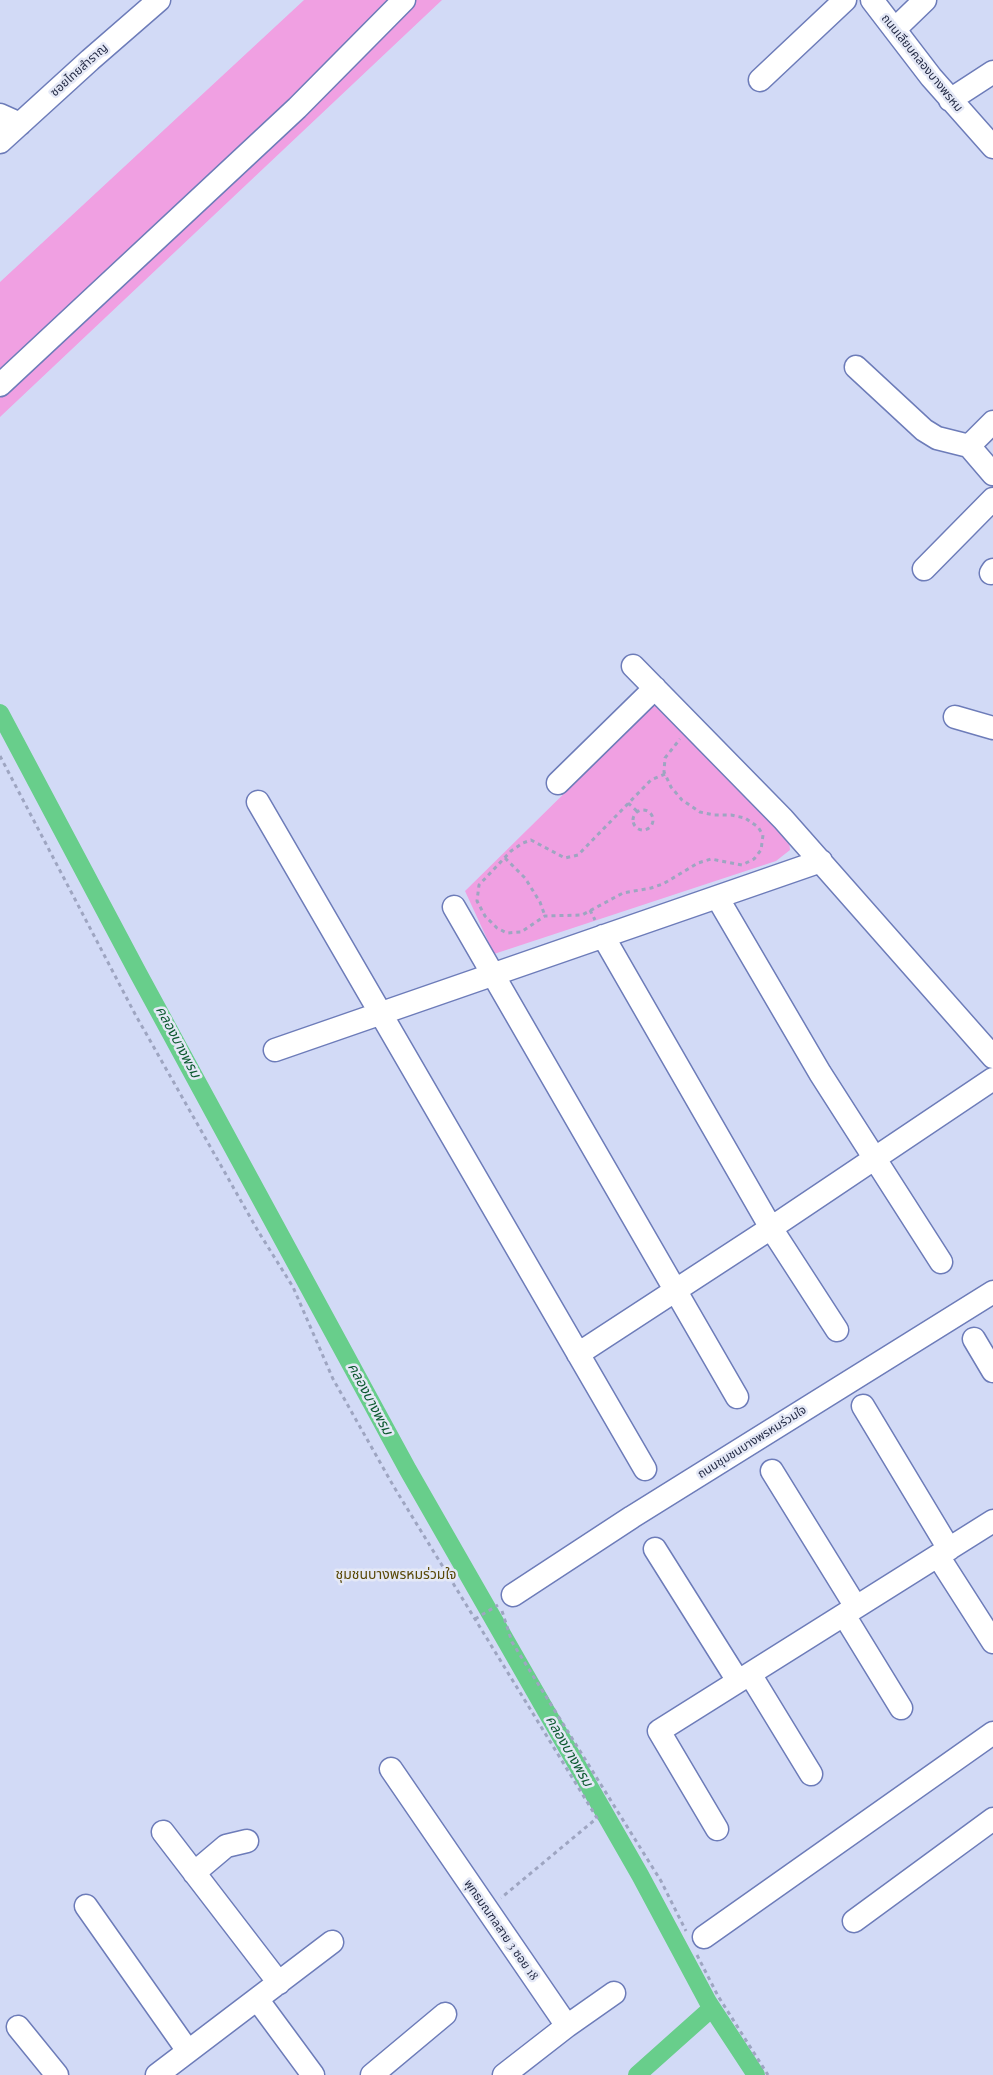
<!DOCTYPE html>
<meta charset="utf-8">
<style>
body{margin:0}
canvas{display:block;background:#d2daf6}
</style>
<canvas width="993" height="2075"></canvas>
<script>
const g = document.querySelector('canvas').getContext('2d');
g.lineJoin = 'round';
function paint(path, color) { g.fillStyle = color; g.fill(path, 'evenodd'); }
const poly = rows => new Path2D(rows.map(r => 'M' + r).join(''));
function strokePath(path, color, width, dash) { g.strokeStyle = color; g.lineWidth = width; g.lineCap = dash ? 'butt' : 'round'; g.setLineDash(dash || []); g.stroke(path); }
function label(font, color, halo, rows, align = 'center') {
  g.font = font + ' "Playfair Display","Noto Sans Thai",serif'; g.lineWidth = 5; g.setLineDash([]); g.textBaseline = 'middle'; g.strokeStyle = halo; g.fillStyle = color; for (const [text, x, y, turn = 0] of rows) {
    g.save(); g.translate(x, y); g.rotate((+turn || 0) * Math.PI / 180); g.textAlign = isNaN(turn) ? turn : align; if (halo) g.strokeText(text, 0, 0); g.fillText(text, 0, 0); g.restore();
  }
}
paint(poly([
 [304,0,442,0,0,417,0,282],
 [654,705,789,840,790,850,776,861,494,954,465,891]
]), '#f0a0e2');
strokePath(poly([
 [0,713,138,973,408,1470,640,1875,708,2002,756,2075],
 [637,2075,712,2008]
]), '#68ce8b', 18);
const minor = poly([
 [872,0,931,77,993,147],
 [895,29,925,0],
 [760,80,845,0],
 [950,100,993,72],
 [0,115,20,124],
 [0,142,90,60,159,0],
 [856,367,924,430,937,438,969,446,993,422],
 [0,385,297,108,404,0],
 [969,446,993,474],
 [924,569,993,499],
 [991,573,993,570],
 [633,666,783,819,993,1057],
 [955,717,993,728],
 [558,783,655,688],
 [258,802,645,1469],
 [717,897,820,1073,941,1262],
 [454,907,737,1397],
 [603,936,771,1228,837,1330],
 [275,1050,821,861],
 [974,1339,993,1371],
 [578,1354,771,1228,993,1079],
 [863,1406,949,1549],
 [772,1471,856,1607],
 [655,1549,738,1681],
 [938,1556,993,1642],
 [513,1595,632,1517,993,1292],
 [844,1615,901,1708],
 [750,1674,811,1774],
 [391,1769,567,2026,504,2075],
 [717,1829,659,1731,993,1521],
 [163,1832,279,1983],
 [194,1873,226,1846,247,1841],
 [86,1906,188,2051],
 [854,1921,993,1819],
 [704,1937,993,1733],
 [257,1999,313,2075],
 [567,2026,614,1993],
 [18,2027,57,2075],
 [157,2075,332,1942],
 [372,2075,445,2014]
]);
strokePath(minor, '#6d7cb9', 25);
strokePath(poly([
 [0,756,135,1014,258,1231,293,1287,333,1379,394,1487,597,1818,501,1898],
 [665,774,651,780,578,855,565,858,531,840,523,843,511,851,479,885,477,901,485,916,497,928,507,933,521,932,545,916,582,915,623,893,651,888,663,884,698,863,711,859,742,865,754,859,761,850,763,835,758,827,745,818,731,815,714,815,700,812,682,800,671,787,664,772,665,758,680,739],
 [628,803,638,812],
 '633 820a10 10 0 1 1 20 0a10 10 0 1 1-20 0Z',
 [505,858,525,878,540,902,545,916],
 [590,910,595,920],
 [502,1611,512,1642,661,1881,686,1931],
 [475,1619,498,1605],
 [697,1955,718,1996,768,2075]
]), '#9ea5c1', 3, [4, 4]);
strokePath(minor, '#fff', 22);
label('12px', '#262d47', '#e4e8f6', [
 ["ถนนเลียบคลองบางพรหม",922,63,51],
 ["ซอยไทยสำราญ",79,70,-42],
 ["ถนนชุมชนบางพรหมร่วมใจ",752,1442,-32],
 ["พุทธมณฑลสาย 3 ซอย 18",501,1930,55]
]);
label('italic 14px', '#0c592f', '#e4e8f6', [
 ["คลองบางพรม",178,1042,62],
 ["คลองบางพรม",370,1399,62],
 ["คลองบางพรม",569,1751,60]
]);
label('14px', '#594807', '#e4e8f6', [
 ["ชุมชนบางพรหมร่วมใจ",396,1575]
]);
</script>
